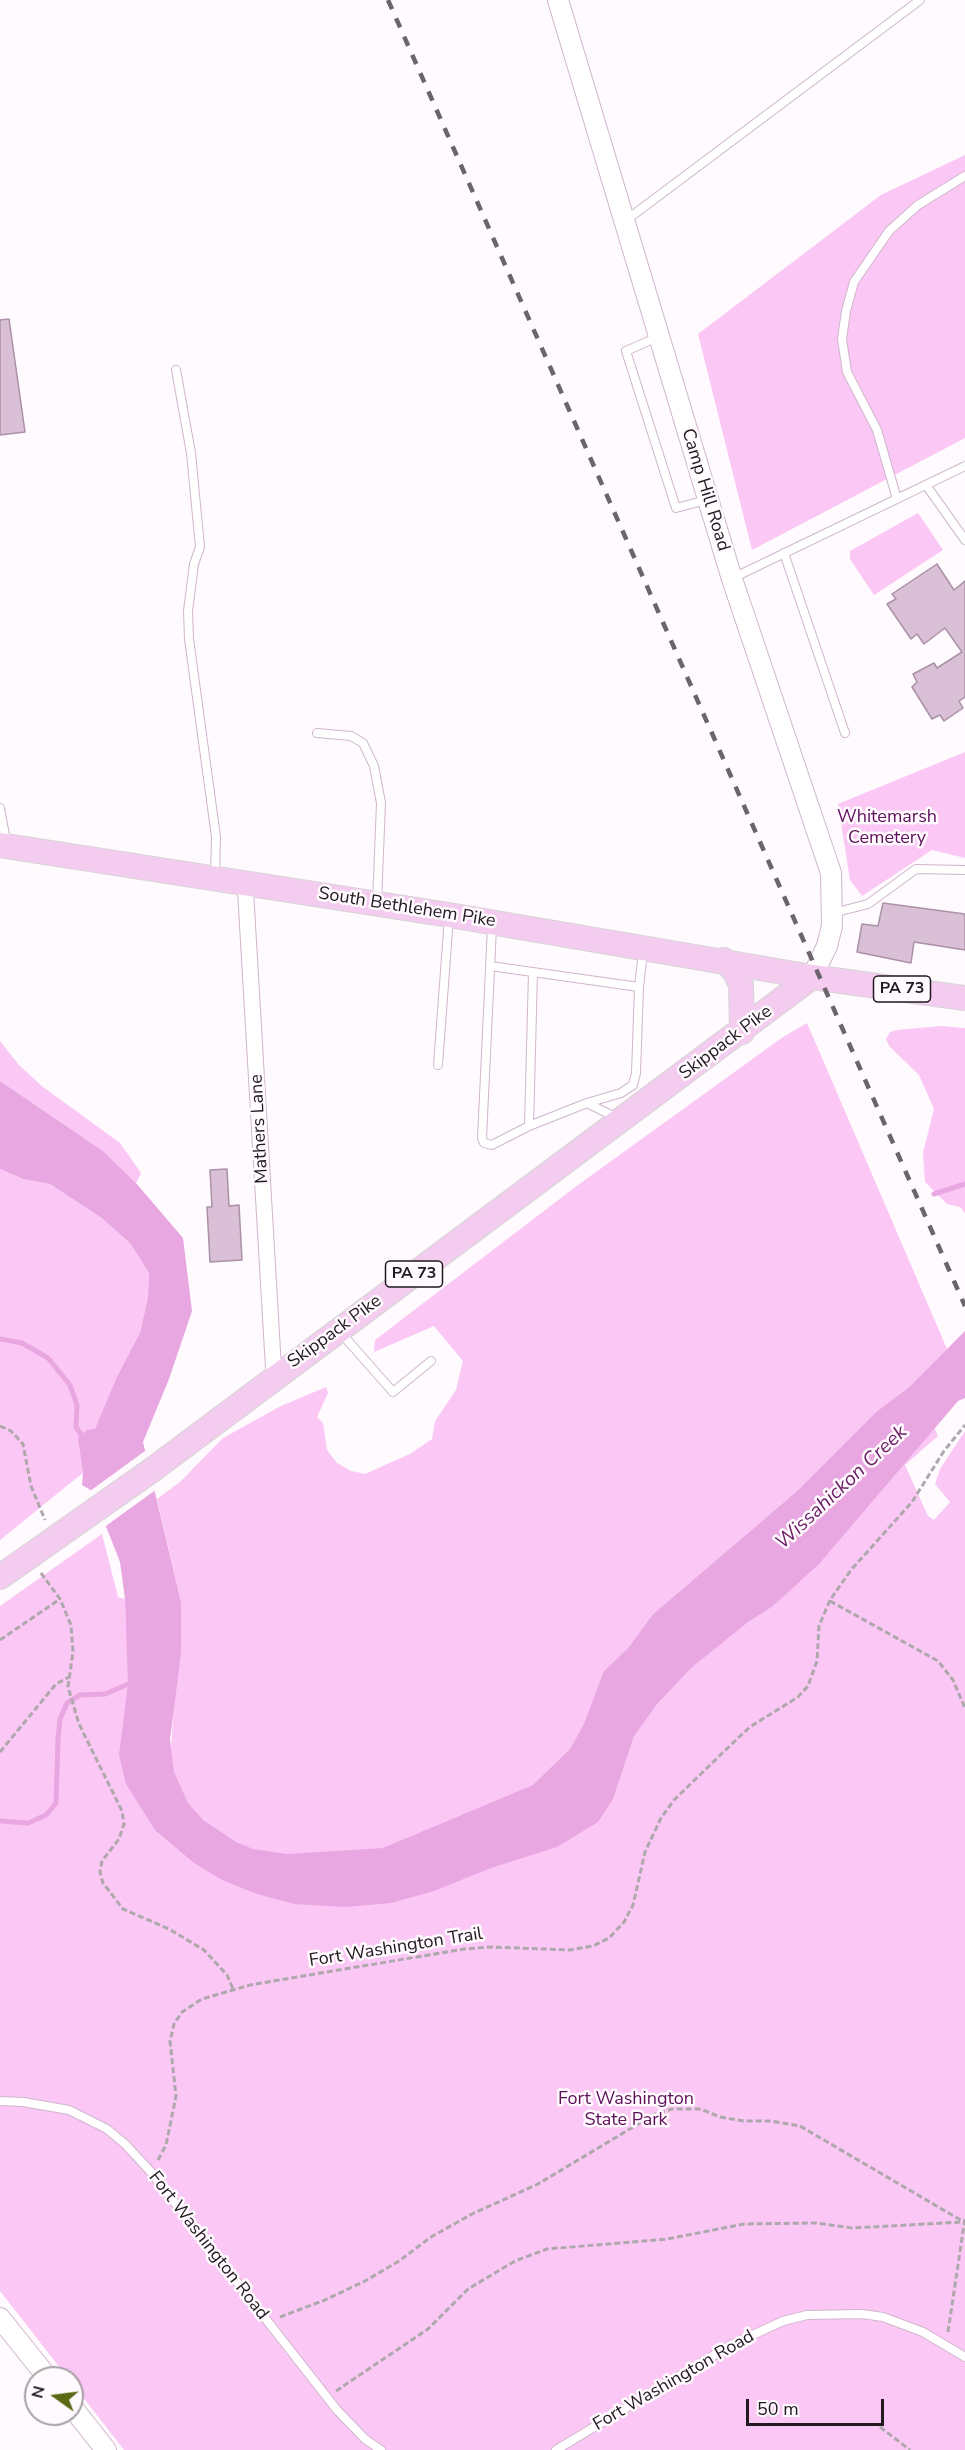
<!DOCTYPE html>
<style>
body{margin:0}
#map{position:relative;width:965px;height:2450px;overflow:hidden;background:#fffafe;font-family:"Nunito Sans",sans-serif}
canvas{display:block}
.north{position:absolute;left:24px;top:2366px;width:60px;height:60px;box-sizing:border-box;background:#fffafe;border:2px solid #a6a0a5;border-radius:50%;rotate:284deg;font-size:16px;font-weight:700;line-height:24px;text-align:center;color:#211820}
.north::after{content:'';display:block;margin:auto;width:21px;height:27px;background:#596913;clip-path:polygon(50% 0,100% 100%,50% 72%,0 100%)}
.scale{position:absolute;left:746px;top:2399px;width:138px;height:27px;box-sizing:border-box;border:3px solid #211820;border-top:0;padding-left:8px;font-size:18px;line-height:21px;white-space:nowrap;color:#211820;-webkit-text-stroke:4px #fffafe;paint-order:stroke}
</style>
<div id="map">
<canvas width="965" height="2450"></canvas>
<div class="north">N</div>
<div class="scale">50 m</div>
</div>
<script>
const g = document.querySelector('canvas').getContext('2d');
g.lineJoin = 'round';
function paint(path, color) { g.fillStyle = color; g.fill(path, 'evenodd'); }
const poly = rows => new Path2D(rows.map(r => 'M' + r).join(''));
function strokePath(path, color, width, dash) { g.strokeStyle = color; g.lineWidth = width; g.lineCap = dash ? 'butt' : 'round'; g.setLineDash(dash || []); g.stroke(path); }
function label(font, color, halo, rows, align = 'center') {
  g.font = font + ' "Nunito Sans",sans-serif'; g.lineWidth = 5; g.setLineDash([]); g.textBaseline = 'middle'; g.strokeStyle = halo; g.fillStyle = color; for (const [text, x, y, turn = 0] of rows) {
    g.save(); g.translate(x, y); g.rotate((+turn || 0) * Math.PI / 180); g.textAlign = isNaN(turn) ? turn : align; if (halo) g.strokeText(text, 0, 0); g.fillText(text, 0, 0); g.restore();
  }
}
paint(poly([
 [965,155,965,438,752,550,698,334,881,195],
 [918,513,943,550,874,595,850,559,850,551],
 [965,752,965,858,932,850,862,896,850,880,838,804],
 [807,1023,947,1349,909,1387,876,1412,796,1492,653,1614,628,1648,604,1671,919,1394,938,1436,905,1465,928,1516,934,1520,950,1502,935,1484,940,1469,965,1431,965,2450,124,2450,72,2383,72,2378,68,2378,0,2291,0,1606,102,1534,118,1597,125,1599,126,1627,171,1750,174,1701,181,1654,181,1602,157,1499,180,1482,223,1438,281,1406,326,1387,328,1393,317,1417,323,1423,327,1450,337,1463,351,1471,365,1474,410,1454,432,1439,435,1421,456,1390,463,1361,434,1326,374,1352,375,1340,578,1185,783,1037],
 [941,1026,965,1028,965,1213,960,1207,947,1204,925,1182,923,1153,934,1109,919,1075,889,1046,886,1039,890,1032,897,1030],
 [0,1041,19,1065,43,1087,120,1143,141,1173,136,1183,103,1151,0,1081],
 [0,1169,23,1179,50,1184,103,1218,130,1243,149,1273,148,1297,140,1333,106,1404,84,1472,0,1540]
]), '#fbc7f5');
paint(poly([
 [0,1081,103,1151,136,1183,183,1238,192,1311,169,1379,143,1442,181,1602,181,1654,170,1739,174,1772,188,1803,203,1820,236,1842,253,1849,287,1854,383,1848,533,1785,570,1749,584,1724,604,1671,628,1648,653,1614,796,1492,876,1412,909,1387,965,1331,965,1398,958,1401,819,1564,773,1606,748,1622,691,1668,657,1704,634,1736,613,1799,598,1822,557,1847,491,1868,434,1891,391,1903,345,1907,294,1904,257,1894,222,1880,194,1863,155,1830,126,1784,119,1755,128,1684,125,1599,120,1562,92,1491,82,1485,83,1472,78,1438,87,1430,95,1429,117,1377,140,1333,148,1297,149,1273,130,1243,102,1218,50,1184,23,1179,0,1169]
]), '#e9a7e1');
paint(poly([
 [145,1451,157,1489,103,1528,90,1491]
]), '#fffafe');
strokePath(poly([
 [934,1194,965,1184],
 [0,1339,22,1343,48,1358,70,1385,77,1405,76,1427,84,1439],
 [0,1821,28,1823,46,1815,56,1803,58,1740,60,1719,67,1703,80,1695,105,1694,133,1682]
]), '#e9a7e1', 5);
const building = poly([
 [9,319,25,432,0,435,0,320,9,319],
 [937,564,954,590,965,581,965,697,959,701,963,708,944,721,940,715,932,719,912,687,917,682,913,674,934,663,937,668,962,652,945,628,924,644,917,634,911,639,887,604,896,599,892,594,937,564],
 [883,903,965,914,965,950,914,942,911,963,857,952,862,924,878,926,883,903],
 [227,1169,229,1206,239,1205,242,1260,210,1262,207,1207,212,1207,210,1170,227,1169]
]);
paint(building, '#dac0d6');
strokePath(building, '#aa91a7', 1.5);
const service = poly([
 [625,221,920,0],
 [658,337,626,351,676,508,706,500],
 [176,370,191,453,200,547,194,564,188,611,189,639,216,837,215,876],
 [926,485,965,540],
 [897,499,877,430,847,372,842,339,846,311,854,282,889,231,918,205,965,176],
 [784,553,845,733],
 [733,578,965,466],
 [317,733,351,736,363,743,374,766,381,803,377,902],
 [0,808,6,841],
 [833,913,868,904,916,869,965,870],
 [492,927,482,1138,484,1143,492,1145,529,1126,587,1103,617,1118],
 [490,966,639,987,636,1073,633,1085,621,1093,587,1103],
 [639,987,643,952],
 [438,1065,449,917],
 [529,1126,533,972],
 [341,1333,393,1392,431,1361],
 [0,2101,23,2102,69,2110,107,2129,125,2144,150,2171,337,2410,365,2439,381,2450],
 [556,2450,731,2345,783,2321,807,2315,862,2314,883,2317,923,2332,965,2357]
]);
const minor = poly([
 [245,882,274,1377]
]);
const tertiary = poly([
 [558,0,732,579,831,873,832,926,827,946,812,977],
 [0,2318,48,2378],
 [72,2407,106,2450]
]);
const primary = poly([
 [0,845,449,915,812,977,965,998],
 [724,960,735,972,741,985,742,1032],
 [0,1577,152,1470,812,977]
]);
strokePath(service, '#d0b6cc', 10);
strokePath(minor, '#d0b6cc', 17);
strokePath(tertiary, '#d0b6cc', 22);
strokePath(primary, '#d7d5d7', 26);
strokePath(poly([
 [0,1426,11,1431,23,1444,31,1486,45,1520],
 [41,1573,60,1599,71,1625,73,1652,68,1687,79,1724,122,1811,124,1824,119,1839,102,1861,100,1872,103,1883,123,1909,169,1929,204,1950,227,1975,233,1989],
 [830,1601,938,1661,953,1680,965,1708],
 [0,1640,60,1599],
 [0,1752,56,1684,69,1677],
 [158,2160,166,2145,176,2096,170,2041,174,2024,182,2012,202,1999,250,1985,464,1949,492,1947,570,1950,593,1946,609,1938,624,1922,633,1905,645,1852,661,1818,674,1800,739,1737,750,1727,798,1697,808,1686,817,1661,819,1626,830,1600,851,1570,912,1502,944,1451,965,1425],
 [280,2317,325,2300,365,2281,399,2261,431,2237,472,2214,538,2184,655,2114,672,2109,701,2109,720,2117,744,2121,771,2121,800,2126,964,2222],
 [948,2332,965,2218],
 [336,2391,428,2329,468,2289,515,2261,547,2249,667,2239,744,2224,816,2223,853,2228,962,2222],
 [880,2427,910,2450]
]), '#aea8ad', 3, [6, 3]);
strokePath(service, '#fff', 8);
strokePath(minor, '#fff', 15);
strokePath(tertiary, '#fff', 20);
strokePath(primary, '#f4ccef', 24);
strokePath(poly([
 [388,0,965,1306]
]), '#6c646b', 4.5, [10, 10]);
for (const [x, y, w] of [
 [902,989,57],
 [414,1274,57]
]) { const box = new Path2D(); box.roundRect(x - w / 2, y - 13, w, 26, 4.5); g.fillStyle = '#fffafe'; g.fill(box); strokePath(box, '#211820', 1.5); }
label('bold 16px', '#211820', null, [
 ["PA 73",902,989],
 ["PA 73",414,1274]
]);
label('18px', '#211820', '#fffafe', [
 ["Camp Hill Road",705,490,73],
 ["South Bethlehem Pike",407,908,9],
 ["Skippack Pike",726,1043,-37],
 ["Mathers Lane",260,1129,-93],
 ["Skippack Pike",335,1332,-36],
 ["Fort Washington Trail",396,1948,-9],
 ["Fort Washington Road",208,2246,52],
 ["Fort Washington Road",674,2381,-30]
]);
label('18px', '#5e105a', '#fffafe', [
 ["Whitemarsh",887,818],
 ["Cemetery",887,839],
 ["Fort Washington",626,2100],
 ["State Park",626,2121]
]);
label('italic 20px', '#6d2168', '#fffafe', [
 ["Wissahickon Creek",842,1488,-43]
]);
</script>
